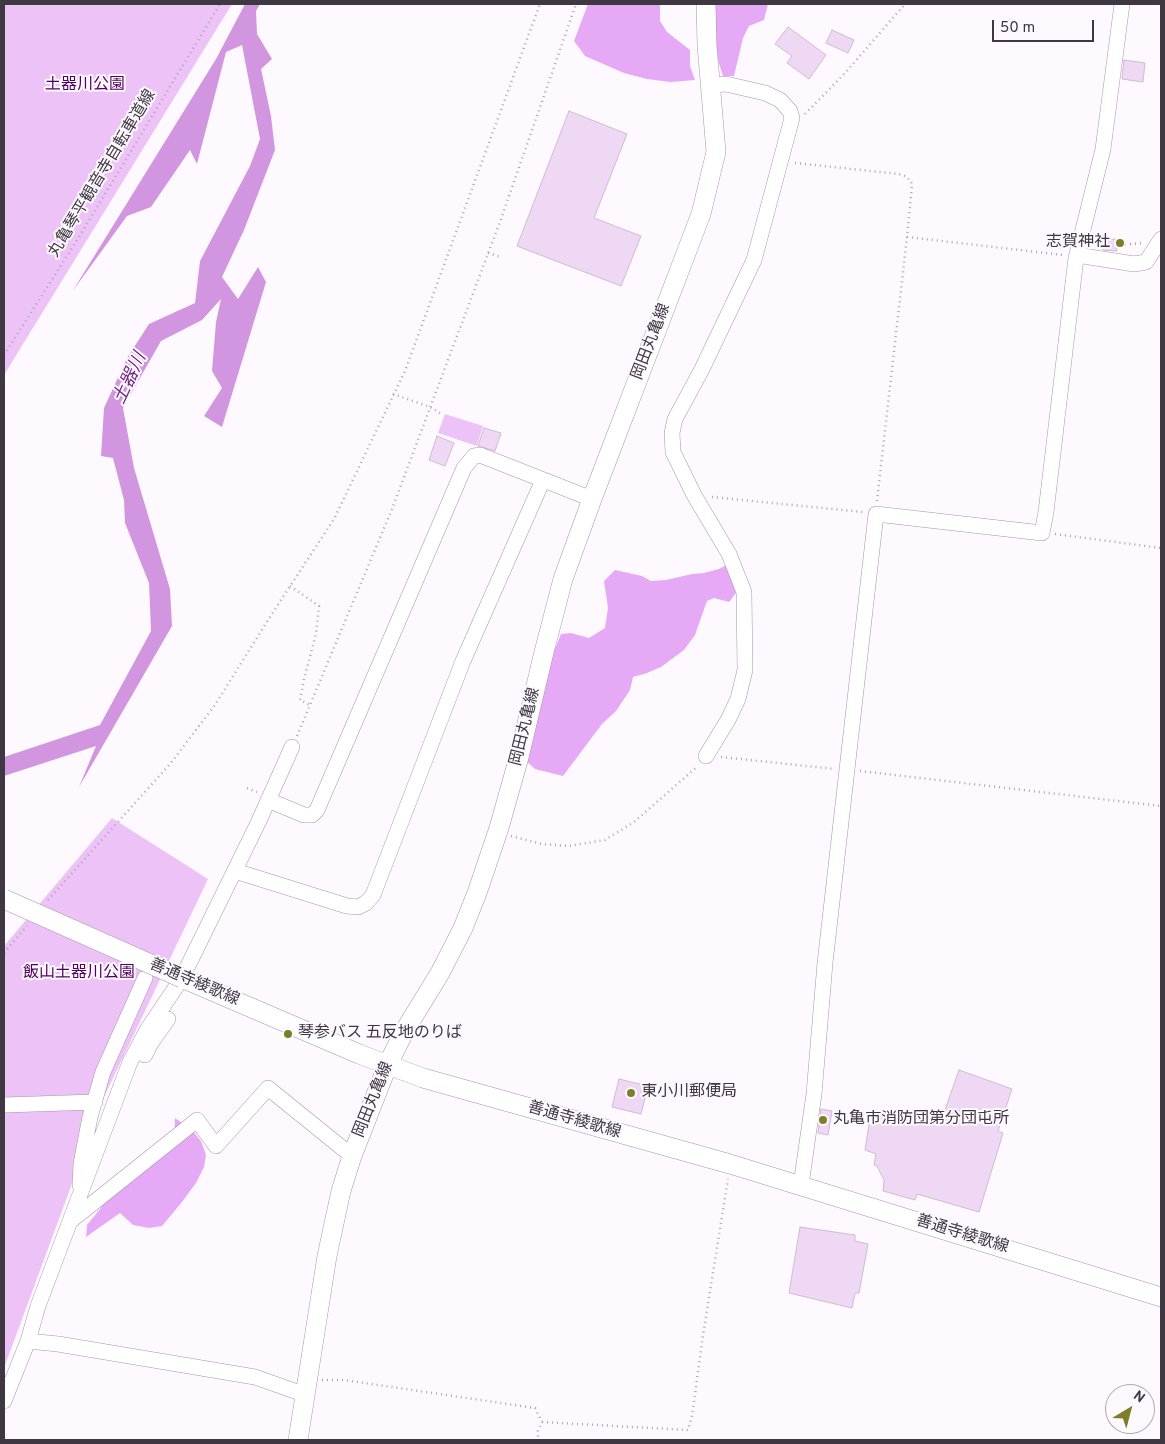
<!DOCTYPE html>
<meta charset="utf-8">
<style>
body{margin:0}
#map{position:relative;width:1165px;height:1444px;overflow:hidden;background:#fdf9ff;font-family:Overpass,sans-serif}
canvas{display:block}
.frame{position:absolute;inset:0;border:5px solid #3f3741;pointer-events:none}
.north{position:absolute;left:1105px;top:1384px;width:50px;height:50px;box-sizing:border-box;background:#fdf9ff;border:1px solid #b1abb3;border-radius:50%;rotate:37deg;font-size:14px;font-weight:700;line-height:20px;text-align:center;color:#3f3741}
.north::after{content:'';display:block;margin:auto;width:18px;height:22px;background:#7d7e26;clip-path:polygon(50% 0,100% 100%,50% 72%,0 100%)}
.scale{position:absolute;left:992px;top:20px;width:102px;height:22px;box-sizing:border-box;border:2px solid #3f3741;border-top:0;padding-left:6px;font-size:15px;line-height:18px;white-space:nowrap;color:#3f3741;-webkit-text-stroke:4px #fdf9ff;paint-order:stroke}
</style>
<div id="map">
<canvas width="1165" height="1444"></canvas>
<div class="frame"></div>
<div class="north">N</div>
<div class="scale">50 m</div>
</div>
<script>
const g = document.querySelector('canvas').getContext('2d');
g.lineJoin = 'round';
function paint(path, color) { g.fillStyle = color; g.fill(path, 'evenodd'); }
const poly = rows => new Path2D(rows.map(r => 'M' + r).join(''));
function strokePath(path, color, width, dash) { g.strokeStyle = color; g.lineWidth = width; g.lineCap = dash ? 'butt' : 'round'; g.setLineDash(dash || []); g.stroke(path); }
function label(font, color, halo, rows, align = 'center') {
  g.font = font + ' Overpass,"Noto Sans JP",sans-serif'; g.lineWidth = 4; g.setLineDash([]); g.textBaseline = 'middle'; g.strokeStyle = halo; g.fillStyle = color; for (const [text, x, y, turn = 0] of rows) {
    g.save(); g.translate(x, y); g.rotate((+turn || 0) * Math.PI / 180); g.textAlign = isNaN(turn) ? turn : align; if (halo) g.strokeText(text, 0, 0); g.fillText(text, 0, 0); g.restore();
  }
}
paint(poly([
 [4,4,232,4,4,375],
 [445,414,483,426,477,446,438,433],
 [112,818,208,879,104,1097,4,1368,4,946]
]), '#edc2f7');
paint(poly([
 [588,4,660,4,660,21,667,32,690,50,690,66,695,80,670,82,647,79,624,73,585,56,574,41],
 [713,4,768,4,764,20,749,26,743,38,734,76,723,76,718,60,712,15],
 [732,562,741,586,729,602,714,598,707,601,695,635,684,650,661,667,647,673,633,677,630,690,616,711,602,724,563,776,535,769,525,760,551,659,561,634,571,633,589,638,605,628,608,608,604,581,615,570,642,576,651,581,666,580,692,574,704,573,719,569],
 [175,1118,192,1130,201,1141,206,1155,204,1167,196,1183,182,1202,162,1226,149,1228,133,1225,120,1213,86,1237,87,1225,100,1209,106,1197,174,1140]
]), '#e6a9f5');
paint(poly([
 [245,4,260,4,256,11,257,34,272,59,261,69,271,116,275,150,244,230,222,277,238,299,258,267,266,282,222,427,204,416,222,388,212,371,216,322,221,299,202,320,161,341,123,408,134,468,170,589,172,626,79,787,96,746,4,776,4,757,100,725,151,631,149,583,125,523,124,500,113,458,101,456,104,408,127,358,149,324,195,303,200,261,250,166,260,139,242,45,226,52,197,164,190,150,151,207,127,216,72,292,216,59]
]), '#d296e1');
const building = poly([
 [788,27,826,55,809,79,787,63,792,56,775,44,788,27],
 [832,30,854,40,848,53,826,43,832,30],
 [1124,60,1145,63,1143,82,1122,79,1124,60],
 [569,111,627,134,594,218,641,236,621,286,517,246,569,111],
 [1116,239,1117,251,1103,250,1102,240,1116,239],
 [484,428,501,433,495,451,478,446,484,428],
 [437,436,454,443,445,466,429,460,437,436],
 [959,1070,1012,1089,998,1131,1003,1133,979,1212,917,1194,915,1200,883,1191,884,1180,877,1166,874,1165,876,1154,865,1150,871,1112,884,1110,924,1120,926,1116,941,1121,959,1070],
 [619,1079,648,1086,641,1114,612,1107,619,1079],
 [821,1109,832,1111,828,1135,818,1133,821,1109],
 [800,1227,855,1235,855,1241,868,1244,859,1293,855,1293,852,1308,789,1293,800,1227]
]);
paint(building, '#eed8f3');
strokePath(building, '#cfbad4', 1);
const minor = poly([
 [1077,255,1134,264,1146,262,1161,239],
 [706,756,728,720,738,699,745,670,744,592,729,554,694,495,673,452,672,433,675,419,702,369,754,260,792,118,790,111,780,100,765,93,726,84,710,85],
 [268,800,304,815,312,815,317,810,464,468,474,456,480,455,592,499],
 [235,871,347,906,358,907,366,903,373,895,463,661,543,480],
 [145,1055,151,1043,168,1019],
 [4,1105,95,1102],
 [80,1185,81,1164,90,1117,103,1072,145,978],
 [801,1185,814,1094,825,963,876,514,1042,533,1046,512,1076,258,1103,149,1122,4],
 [73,1219,197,1120,216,1146,268,1088,352,1156],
 [28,1341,38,1306,130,1062,147,1030,182,978,258,823,292,747],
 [4,1401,28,1341,58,1344,255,1377,306,1395]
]);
const major = poly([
 [182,978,359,1054,423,1078,730,1164,1161,1297],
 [298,1440,327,1256,341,1191,352,1156,388,1064,405,1030,440,973,463,928,477,893,499,828,519,757,544,652,563,579,592,499,701,214,716,152,707,45,706,4]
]);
strokePath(minor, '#a894ad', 16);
strokePath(major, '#a894ad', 20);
strokePath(poly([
 [805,114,846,72,905,4],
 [795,163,899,174,905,176,911,181,912,186,907,237,1063,255],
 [1120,245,1143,243],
 [488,253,501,257],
 [4,355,79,237,220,4],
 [393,394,430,407,443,415],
 [712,497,863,512],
 [877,501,907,237],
 [1055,534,1161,548],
 [290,586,319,606,316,634,304,679,300,700,310,705],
 [297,736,392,509,501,219,576,4],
 [721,757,835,769],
 [860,771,1161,806],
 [247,788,257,792],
 [511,836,542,844,569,846,605,840,634,822,698,766],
 [48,900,170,764,215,705,268,620,334,519,405,371,540,4],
 [4,953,27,926],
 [322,1380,344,1380,535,1408,542,1422,538,1431,538,1440],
 [542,1422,688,1430,692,1416,703,1335,728,1179]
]), '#aca6ae', 2.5, [1, 4]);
strokePath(minor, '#fff', 15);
strokePath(major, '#fff', 19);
const majorBridge = poly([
 [4,899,182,978]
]);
strokePath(majorBridge, '#a894ad', 20, []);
strokePath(majorBridge, '#fff', 19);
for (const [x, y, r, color] of [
 [1120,243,5,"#7d7e26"],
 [288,1034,5,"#7d7e26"],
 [631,1093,5,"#7d7e26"],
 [823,1120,5,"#7d7e26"]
]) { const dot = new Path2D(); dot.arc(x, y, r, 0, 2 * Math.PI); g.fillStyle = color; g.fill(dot); strokePath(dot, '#fdf9ff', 2); }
label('16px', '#510061', '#fdf9ff', [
 ["土器川公園",85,86],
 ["飯山土器川公園",79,974]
]);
label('16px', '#3f3741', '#fdf9ff', [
 ["丸亀琴平観音寺自転車道線",103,174,-59],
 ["岡田丸亀線",652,342,-69],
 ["岡田丸亀線",526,727,-76],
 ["善通寺綾歌線",194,983,23],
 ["岡田丸亀線",374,1100,-68],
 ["善通寺綾歌線",574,1121,16],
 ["善通寺綾歌線",962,1235,17]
]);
label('16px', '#3f3741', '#fdf9ff', [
 ["志賀神社",1110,243,"right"],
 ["琴参バス 五反地のりば",298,1034],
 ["東小川郵便局",641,1093],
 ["丸亀市消防団第分団屯所",833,1120]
], 'left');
label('italic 18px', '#742c85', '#fdf9ff', [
 ["土器川",131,379,-65]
]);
</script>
